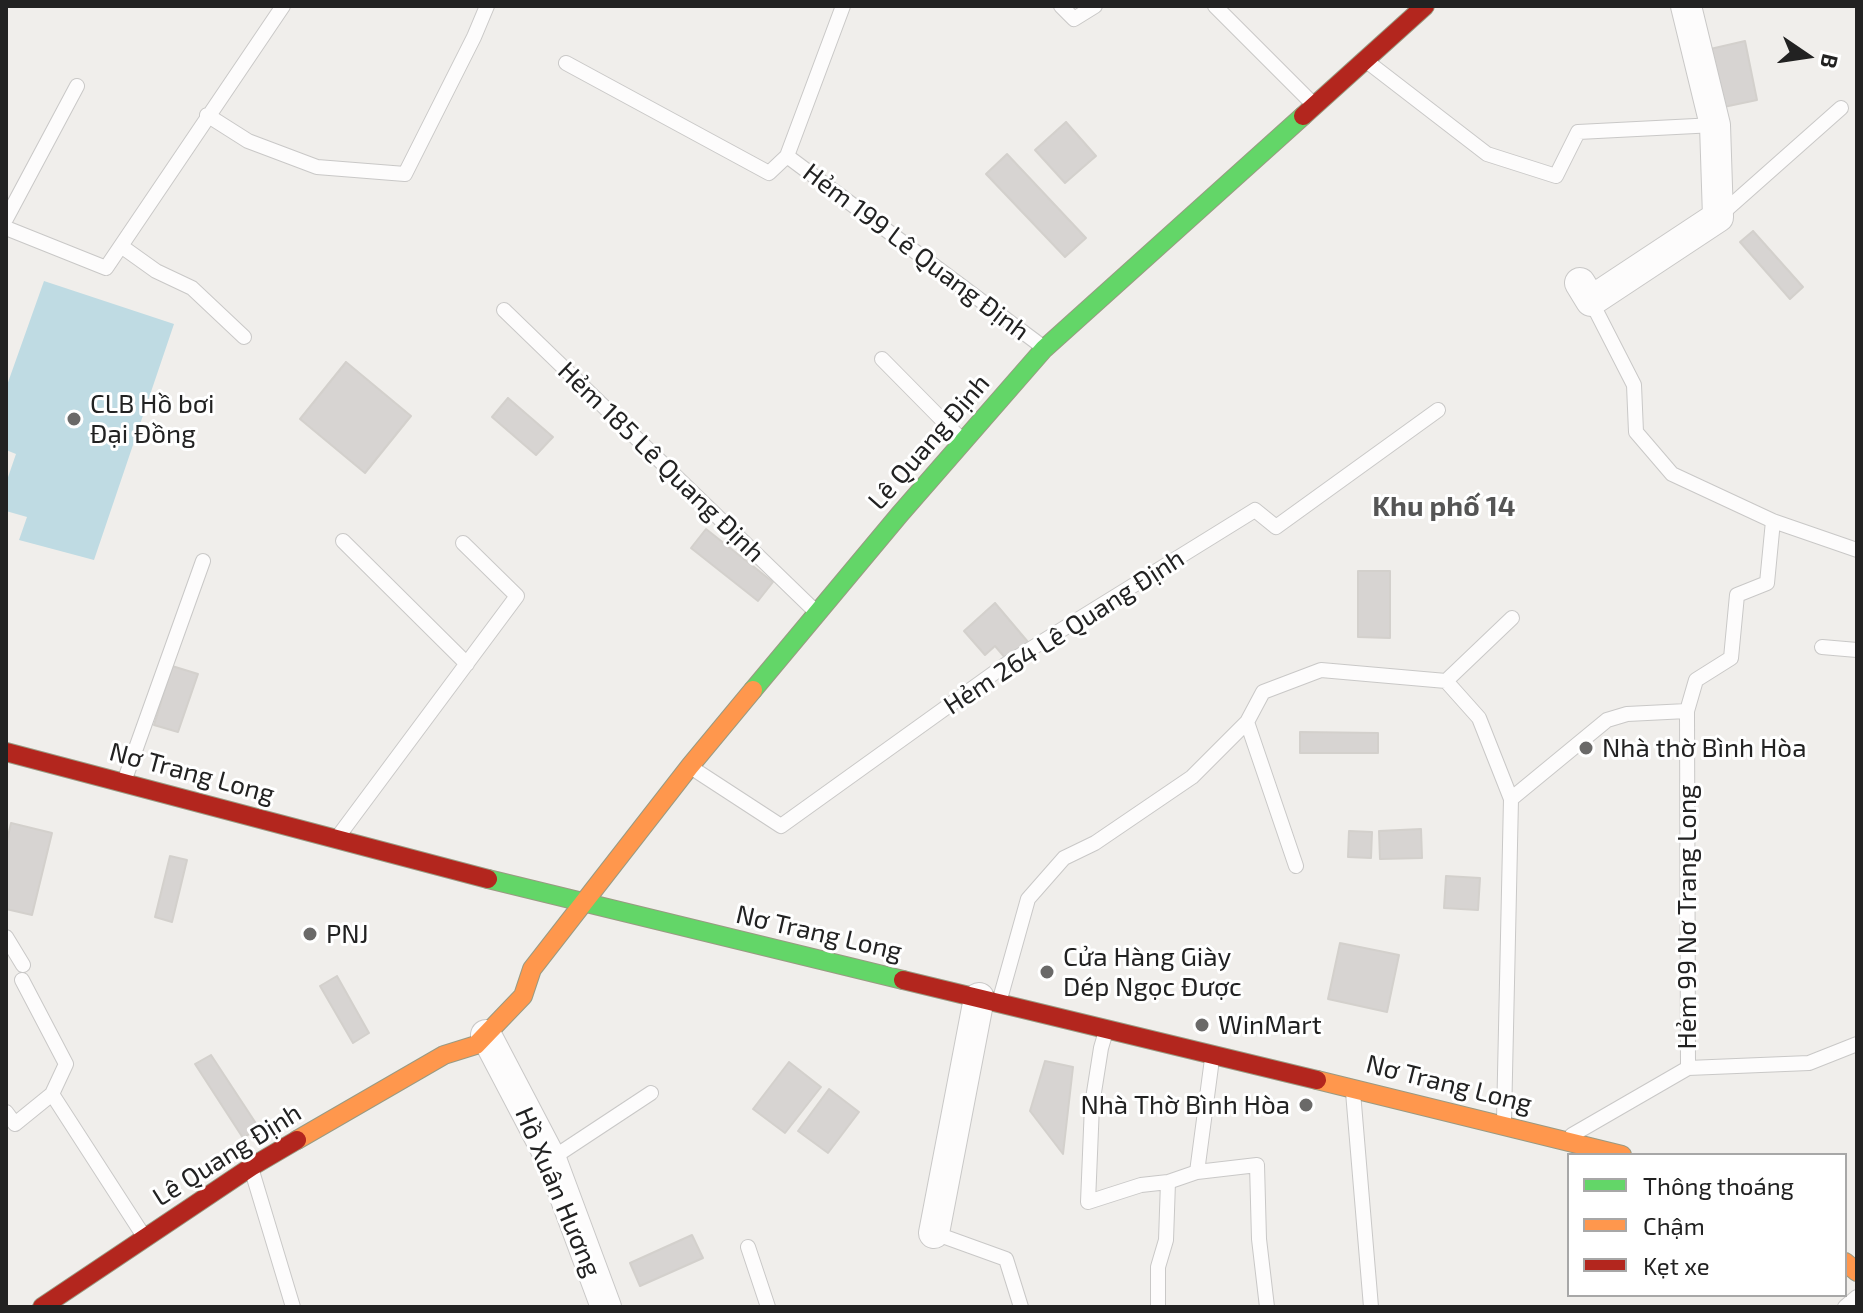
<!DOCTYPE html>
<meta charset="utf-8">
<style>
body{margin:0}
#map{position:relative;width:1863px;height:1313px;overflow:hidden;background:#f0eeeb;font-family:"Exo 2",sans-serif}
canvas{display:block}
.frame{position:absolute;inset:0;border:8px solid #222;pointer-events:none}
.legend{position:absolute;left:1567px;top:1153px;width:280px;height:144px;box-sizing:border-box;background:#fff;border:2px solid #a7a7a7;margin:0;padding:10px 14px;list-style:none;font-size:24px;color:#222}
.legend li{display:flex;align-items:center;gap:16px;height:40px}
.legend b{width:40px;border:2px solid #a7a7a7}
.north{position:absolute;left:1767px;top:16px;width:80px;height:80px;-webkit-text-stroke:6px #fff;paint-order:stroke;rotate:103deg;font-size:22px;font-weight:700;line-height:32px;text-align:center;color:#222}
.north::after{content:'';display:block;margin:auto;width:28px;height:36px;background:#222;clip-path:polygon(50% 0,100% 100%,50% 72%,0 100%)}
</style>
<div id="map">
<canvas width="1863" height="1313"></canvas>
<div class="frame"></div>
<ul class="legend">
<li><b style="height:10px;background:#63d668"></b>Thông thoáng</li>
<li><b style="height:10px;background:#ff974d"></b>Chậm</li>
<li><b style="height:10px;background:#b3261e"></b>Kẹt xe</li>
</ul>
<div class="north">B</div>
</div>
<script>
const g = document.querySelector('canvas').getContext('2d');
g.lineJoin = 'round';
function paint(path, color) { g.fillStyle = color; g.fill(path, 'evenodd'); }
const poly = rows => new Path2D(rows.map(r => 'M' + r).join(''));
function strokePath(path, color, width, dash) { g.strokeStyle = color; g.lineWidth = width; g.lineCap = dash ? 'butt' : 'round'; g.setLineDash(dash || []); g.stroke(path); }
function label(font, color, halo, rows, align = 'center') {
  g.font = font + ' "Exo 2",sans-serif'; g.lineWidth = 6; g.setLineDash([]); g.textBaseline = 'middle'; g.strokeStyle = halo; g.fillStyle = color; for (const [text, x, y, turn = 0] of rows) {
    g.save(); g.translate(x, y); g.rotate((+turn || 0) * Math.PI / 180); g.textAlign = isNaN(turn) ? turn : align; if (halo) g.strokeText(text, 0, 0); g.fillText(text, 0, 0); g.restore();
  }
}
paint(poly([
 [44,281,174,324,94,560,19,540,27,517,6,511,6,483,16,454,6,450,6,388]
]), '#bfdbe3');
const building = poly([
 [1745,41,1757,100,1719,108,1706,50,1745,41],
 [1066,122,1096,156,1065,183,1035,150,1066,122],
 [1007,154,1086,238,1065,257,986,174,1007,154],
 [1753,231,1803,287,1790,299,1740,242,1753,231],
 [346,362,411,416,365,473,300,419,346,362],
 [508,398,553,437,536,455,492,417,508,398],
 [706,529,773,582,758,601,691,548,706,529],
 [1358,571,1390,571,1390,638,1358,637,1358,571],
 [995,603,1028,642,1007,660,995,646,985,655,964,631,995,603],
 [172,666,198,674,178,732,154,725,172,666],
 [1300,732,1378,733,1378,753,1300,753,1300,732],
 [11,823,52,833,32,915,6,909,6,845,11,823],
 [1421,829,1422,858,1380,859,1379,831,1421,829],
 [1349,831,1372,832,1371,858,1348,857,1349,831],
 [170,856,187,860,172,922,155,917,170,856],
 [1446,876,1480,878,1478,910,1444,908,1446,876],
 [1340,943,1399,955,1387,1012,1328,999,1340,943],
 [337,976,369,1033,353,1043,320,986,337,976],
 [211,1055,259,1128,243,1138,195,1064,211,1055],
 [1045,1061,1073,1067,1063,1154,1030,1111,1045,1061],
 [789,1062,821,1087,785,1133,753,1109,789,1062],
 [829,1089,859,1112,828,1153,798,1131,829,1089],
 [692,1235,703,1258,640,1286,630,1263,692,1235]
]);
paint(building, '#d7d4d2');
strokePath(building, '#d3d0cc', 2);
const lane = poly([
 [1061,6,1074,19,1095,6],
 [1215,6,1312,103],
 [566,63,769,173,787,156,843,6],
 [1369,63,1487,154,1556,176,1578,132,1715,125],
 [207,115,248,141,317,167,405,174,474,37,487,6],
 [787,156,1043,347],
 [1718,217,1841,108],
 [6,219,77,86],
 [6,228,106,268,283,6],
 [121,246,156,271,192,288,244,337],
 [1591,301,1634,385,1636,432,1672,474,1773,521,1857,550],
 [504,310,815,611],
 [882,359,960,438],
 [343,541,467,664],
 [1822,647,1857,650],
 [1446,681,1512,618],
 [1247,722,1296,866],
 [692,768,781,826,1008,663,1255,510,1276,527,1438,410],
 [125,779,203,561],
 [1511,799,1607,720,1627,714,1687,711],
 [340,834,517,596,463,543],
 [6,937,23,965],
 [22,980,66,1064,52,1094],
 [1000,999,1028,899,1064,858,1095,843,1192,777,1247,722,1263,692,1321,670,1446,681,1479,718,1511,799,1504,1120],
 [1106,1031,1101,1048,1092,1105,1088,1202,1141,1185,1168,1182],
 [1688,1068,1687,711,1696,680,1731,658,1737,595,1767,583,1773,521],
 [1353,1092,1371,1307],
 [6,1112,15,1124,52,1094,143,1235],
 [1572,1135,1688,1068,1809,1063,1857,1044],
 [551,1159,651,1093],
 [252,1171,293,1307],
 [1197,1172,1257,1165,1259,1239,1267,1307],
 [934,1233,1006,1259,1021,1307],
 [748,1247,768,1307],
 [1158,1307,1158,1267,1166,1240,1168,1182,1197,1172,1212,1059],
 [1845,1307,1857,1297]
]);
const street = poly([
 [1580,283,1591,301,1718,217,1715,125,1686,6],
 [486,1035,551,1159,606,1307],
 [934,1233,979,998]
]);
const fast = poly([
 [753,690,900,514,1044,349,1303,116],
 [488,879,903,980]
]);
const slow = poly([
 [1317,1080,1622,1155],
 [297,1140,444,1055,476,1045,523,996,532,969,690,766,753,690],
 [1845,1262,1857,1272]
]);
const jam = poly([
 [1303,116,1425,6],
 [6,752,488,879],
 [903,980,1317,1080],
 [42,1307,251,1167,297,1140]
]);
strokePath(lane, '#c9c8c7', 16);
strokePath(street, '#c9c8c7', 32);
strokePath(fast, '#999a82', 20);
strokePath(slow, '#999a82', 20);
strokePath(jam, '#999a82', 20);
strokePath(lane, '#fdfcfc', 14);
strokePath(street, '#fdfcfc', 30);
strokePath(fast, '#63d668', 18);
strokePath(slow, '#ff974d', 18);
strokePath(jam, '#b3261e', 18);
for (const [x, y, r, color] of [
 [74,419,8,"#6a6968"],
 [1586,748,8,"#6a6968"],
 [310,934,8,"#6a6968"],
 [1047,972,8,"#6a6968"],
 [1202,1025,8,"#6a6968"],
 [1306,1105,8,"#6a6968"]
]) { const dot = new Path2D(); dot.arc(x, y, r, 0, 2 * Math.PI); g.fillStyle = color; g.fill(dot); strokePath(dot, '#fff', 3); }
label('26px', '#222', '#fff', [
 ["Hẻm 199 Lê Quang Định",916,252,37],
 ["Lê Quang Định",929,442,-49],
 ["Hẻm 185 Lê Quang Định",661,462,44],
 ["Hẻm 264 Lê Quang Định",1064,632,-33],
 ["Nơ Trang Long",192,773,15],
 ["Hẻm 99 Nơ Trang Long",1687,917,-90],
 ["Nơ Trang Long",819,933,13],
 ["Nơ Trang Long",1449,1084,14],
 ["Lê Quang Định",227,1155,-32],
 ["Hồ Xuân Hương",558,1192,67]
]);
label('26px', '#222', '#fff', [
 ["CLB Hồ bơi",90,404],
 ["Đại Đồng",90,434],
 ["Nhà thờ Bình Hòa",1602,748],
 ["PNJ",326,934],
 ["Cửa Hàng Giày",1063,957],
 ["Dép Ngọc Được",1063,987],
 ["WinMart",1218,1025],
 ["Nhà Thờ Bình Hòa",1290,1105,"right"]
], 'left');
label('bold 28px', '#555', '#fff', [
 ["Khu phố 14",1444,507]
]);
</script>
